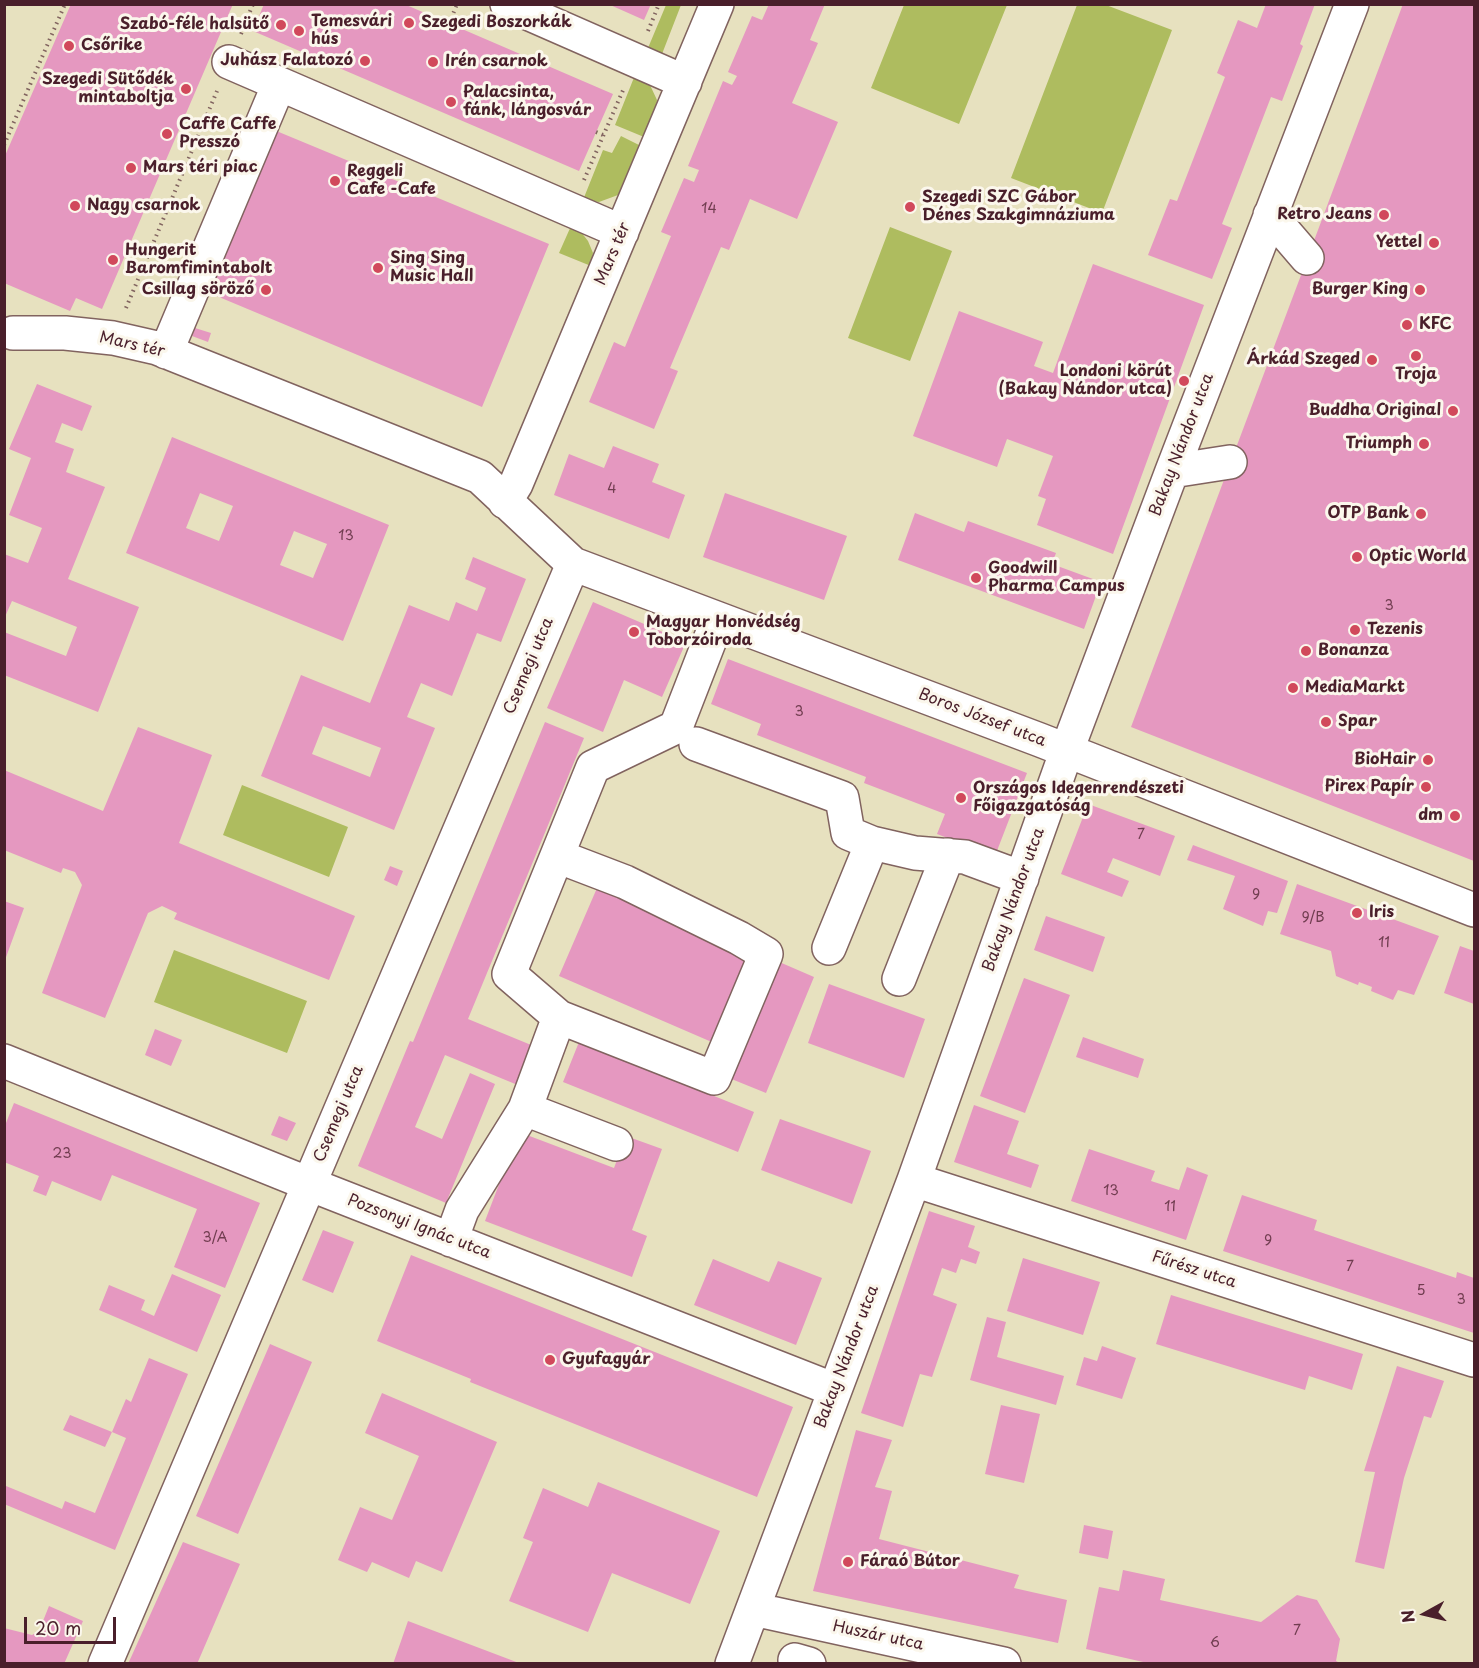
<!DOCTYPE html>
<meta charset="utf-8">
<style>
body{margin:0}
#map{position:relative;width:1479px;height:1668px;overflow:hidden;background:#e7e1bf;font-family:"Playpen Sans",sans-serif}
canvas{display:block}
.frame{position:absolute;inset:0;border:6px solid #4a1f2b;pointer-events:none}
.north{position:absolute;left:1395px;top:1584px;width:60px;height:60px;-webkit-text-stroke:4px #fbf7ec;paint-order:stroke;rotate:262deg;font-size:16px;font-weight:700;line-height:24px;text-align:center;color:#4a1f2b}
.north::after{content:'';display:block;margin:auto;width:21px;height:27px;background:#4a1f2b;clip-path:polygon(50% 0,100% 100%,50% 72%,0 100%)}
.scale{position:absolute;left:24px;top:1617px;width:92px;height:27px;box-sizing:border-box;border:3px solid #4a1f2b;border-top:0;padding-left:8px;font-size:18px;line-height:21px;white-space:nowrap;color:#4a1f2b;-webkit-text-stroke:4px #fbf7ec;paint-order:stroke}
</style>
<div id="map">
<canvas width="1479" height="1668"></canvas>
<div class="frame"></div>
<div class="north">N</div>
<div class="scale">20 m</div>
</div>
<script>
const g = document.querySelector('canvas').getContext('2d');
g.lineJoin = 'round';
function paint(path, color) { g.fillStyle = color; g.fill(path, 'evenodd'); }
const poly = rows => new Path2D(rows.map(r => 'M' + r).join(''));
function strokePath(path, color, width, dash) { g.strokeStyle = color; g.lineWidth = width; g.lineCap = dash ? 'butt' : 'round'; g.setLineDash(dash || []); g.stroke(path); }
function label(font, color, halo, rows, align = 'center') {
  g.font = font + ' "Playpen Sans",sans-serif'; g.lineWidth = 6; g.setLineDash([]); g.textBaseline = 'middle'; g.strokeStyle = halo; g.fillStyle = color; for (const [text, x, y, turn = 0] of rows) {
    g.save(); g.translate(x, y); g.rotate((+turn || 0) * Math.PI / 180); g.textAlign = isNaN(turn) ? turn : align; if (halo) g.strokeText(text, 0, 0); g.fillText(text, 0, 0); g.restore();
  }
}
paint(poly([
 [666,5,681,5,662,54,648,48],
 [904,5,1007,5,959,124,871,88],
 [1077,5,1106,5,1172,30,1102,213,1011,178],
 [635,75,650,85,657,100,656,110,644,137,615,125],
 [621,136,639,145,618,195,599,202,583,200,603,150,612,153],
 [571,226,581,232,588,241,593,253,591,266,559,253],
 [890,227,952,251,910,361,848,338],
 [242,785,348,827,329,877,223,835],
 [174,950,307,1001,287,1053,154,1002]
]), '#aebc5f');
paint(poly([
 [71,4,233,4,102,309,76,298,70,311,4,283,4,158],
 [264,4,404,4,613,94,579,171,253,31],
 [608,4,651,4,644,20],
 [769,4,825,4,810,40,818,43,792,103,838,122,797,219,750,199,729,250,721,247,670,368,678,371,654,429,589,402,614,342,625,347,671,236,661,232,684,178,694,182,699,170,688,166,723,81,732,85,737,76,728,72,752,16,762,20],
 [1266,4,1315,4,1300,44,1303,46,1282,101,1271,97,1222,224,1232,228,1212,279,1148,255,1170,199,1177,201,1225,77,1217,73,1238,20,1257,28],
 [1403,4,1474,4,1474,861,1131,727],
 [274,130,549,244,482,407,207,292],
 [1093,264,1204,305,1113,554,1037,525,1046,499,1038,496,1053,456,1007,439,997,467,913,436,959,311,1043,342,1034,366,1053,373],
 [195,328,211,333,208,342,192,336],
 [37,384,92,406,82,431,62,423,55,442,74,449,66,472,105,487,68,579,139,607,98,712,4,675,4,632,66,656,77,627,12,601,4,619,4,554,28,563,42,528,9,515,31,458,9,449],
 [172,437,389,525,343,641,126,553],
 [200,493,233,506,219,541,186,528],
 [294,531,327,544,313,578,280,565],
 [613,446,659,464,652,482,685,495,669,539,554,495,569,454,604,468],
 [725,493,847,536,824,600,703,557],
 [915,513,964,532,968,521,1056,553,1052,564,1101,582,1084,629,898,560],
 [473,557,526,579,501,642,477,633,452,696,421,683,407,717,435,728,394,830,261,776,301,675,370,703,409,605,449,621,456,602,477,611,486,588,465,579],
 [323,726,381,748,370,777,312,754],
 [593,602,686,642,662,697,624,680,603,732,547,708],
 [728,659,1027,773,995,856,937,834,945,814,864,783,866,777,757,735,761,724,711,704],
 [545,722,584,738,468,1019,536,1047,520,1086,445,1055,415,1127,442,1139,470,1073,495,1084,446,1203,358,1166,410,1041,413,1042],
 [138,727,212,755,179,843,355,916,329,980,174,919,177,913,162,906,148,913,105,1018,42,993,82,885,75,872,63,868,61,873,4,850,4,770,103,811],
 [1088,804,1175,836,1160,876,1113,858,1107,872,1129,881,1122,897,1061,874],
 [1193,845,1288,881,1277,913,1268,911,1263,926,1223,909,1235,876,1187,860],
 [390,866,403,871,397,886,384,880],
 [1297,884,1439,936,1414,995,1398,990,1393,1000,1371,991,1372,987,1359,982,1358,985,1336,976,1331,951,1280,934],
 [597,888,751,955,714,1043,559,976],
 [4,901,24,908,5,960,4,960],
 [1046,916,1105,937,1093,972,1034,950],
 [1460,946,1474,951,1474,1004,1444,993],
 [777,961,814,977,766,1093,729,1078],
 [1024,978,1070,995,1025,1113,980,1096],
 [829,984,925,1019,904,1078,808,1043],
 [155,1029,182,1040,171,1066,145,1055],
 [1083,1037,1144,1059,1138,1078,1076,1057],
 [579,1042,754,1112,738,1152,563,1082],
 [14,1103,260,1203,225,1288,174,1267,197,1209,112,1175,101,1201,52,1181,46,1196,33,1191,39,1176,4,1162,4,1128],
 [974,1105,1019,1121,1007,1154,1039,1165,1031,1188,954,1162],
 [279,1116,296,1123,287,1141,271,1135],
 [780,1119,871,1151,852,1204,761,1170],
 [519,1132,614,1168,626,1136,662,1149,632,1230,647,1236,632,1277,485,1221],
 [1089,1149,1155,1171,1151,1181,1179,1190,1187,1167,1208,1175,1186,1240,1071,1201],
 [1242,1195,1317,1220,1314,1230,1456,1278,1457,1272,1474,1278,1474,1333,1223,1251],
 [929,1211,975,1226,968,1247,980,1252,976,1264,961,1259,956,1273,942,1268,933,1295,957,1304,932,1377,920,1374,903,1427,861,1413],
 [323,1230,354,1242,333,1293,302,1280],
 [411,1255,793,1407,757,1497,470,1382,471,1379,377,1341],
 [1023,1258,1100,1282,1083,1335,1007,1311],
 [713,1259,769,1282,778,1261,822,1278,796,1345,694,1305],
 [172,1274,221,1295,197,1352,99,1310,109,1285,145,1300,141,1310,154,1316],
 [1171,1295,1363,1354,1352,1390,1309,1376,1305,1390,1156,1344],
 [987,1317,1006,1322,997,1357,1064,1376,1056,1405,970,1380],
 [270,1344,312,1362,238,1534,196,1516],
 [1102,1346,1136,1358,1122,1399,1076,1385,1084,1357,1097,1361],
 [149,1358,188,1374,115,1550,4,1504,6,1486,62,1509,65,1501,95,1513,126,1438,112,1432,126,1399,131,1402],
 [1397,1366,1444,1381,1431,1418,1424,1416,1404,1478,1384,1569,1355,1562,1375,1472,1364,1471],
 [382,1393,497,1442,442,1572,416,1561,409,1578,372,1562,367,1572,338,1560,360,1507,392,1520,419,1456,365,1433],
 [1001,1405,1040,1414,1024,1483,985,1474],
 [70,1415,112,1432,105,1447,63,1430],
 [856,1430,892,1440,875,1487,892,1491,879,1539,1019,1575,1014,1588,1067,1600,1058,1643,813,1591],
 [598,1482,720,1531,690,1604,612,1573,588,1632,509,1601,533,1542,523,1538,543,1488,588,1507],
 [1084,1525,1113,1531,1108,1559,1079,1553],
 [183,1542,240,1564,197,1664,128,1664],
 [1123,1570,1165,1579,1160,1600,1261,1622,1297,1595,1317,1600,1340,1639,1336,1661,1342,1664,1152,1664,1086,1649,1099,1587,1119,1591],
 [49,1606,83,1621,64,1664,4,1664,4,1628,32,1635,39,1631],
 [408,1621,519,1663,519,1664,393,1664]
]), '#e598c0');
const minor = poly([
 [507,4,685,82],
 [229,62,622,232],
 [1270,215,1307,258],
 [13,333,65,333,113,338,157,348,480,477,573,564,1040,740,1474,910],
 [166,352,279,84],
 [1172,471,1230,462],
 [505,502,516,484,717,4],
 [696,744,842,798,848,833,872,843,915,853,965,857,1022,878],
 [557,856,625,882,739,938,766,954,714,1078,559,1017],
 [829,948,872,843],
 [899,979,948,855],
 [4,1061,309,1184,835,1390],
 [525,1109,616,1144],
 [914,1180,1474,1360],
 [451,1240,462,1210,525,1109,559,1017,509,974,593,767,676,727,718,619],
 [753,1609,1004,1664],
 [795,1660,809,1664],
 [105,1664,573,564],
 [732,1664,914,1180,1067,750,1172,471,1352,4]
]);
strokePath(minor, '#81635f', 36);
strokePath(poly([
 [449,24,457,4],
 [648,31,659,4],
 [241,34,253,4],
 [596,132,603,135],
 [4,145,65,4],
 [584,180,624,88],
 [126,308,217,91]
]), '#81635f', 4, [1.5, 4.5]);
strokePath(minor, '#fff', 33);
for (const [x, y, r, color] of [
 [409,23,6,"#d1495b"],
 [281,25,6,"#d1495b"],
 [299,31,6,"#d1495b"],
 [69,46,6,"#d1495b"],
 [365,61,6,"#d1495b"],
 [433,62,6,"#d1495b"],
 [186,89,6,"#d1495b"],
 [451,102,6,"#d1495b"],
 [167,134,6,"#d1495b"],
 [131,168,6,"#d1495b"],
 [335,181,6,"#d1495b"],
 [75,206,6,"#d1495b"],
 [910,207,6,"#d1495b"],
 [1384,215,6,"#d1495b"],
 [1434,243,6,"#d1495b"],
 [113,260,6,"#d1495b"],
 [378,268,6,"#d1495b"],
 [266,290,6,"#d1495b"],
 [1420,290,6,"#d1495b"],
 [1407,325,6,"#d1495b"],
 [1416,356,6,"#d1495b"],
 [1372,360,6,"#d1495b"],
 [1184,381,6,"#d1495b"],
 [1453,411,6,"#d1495b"],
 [1424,444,6,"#d1495b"],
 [1421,514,6,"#d1495b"],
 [1357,557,6,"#d1495b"],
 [976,578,6,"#d1495b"],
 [1355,630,6,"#d1495b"],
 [634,632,6,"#d1495b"],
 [1306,651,6,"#d1495b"],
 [1293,688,6,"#d1495b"],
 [1326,722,6,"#d1495b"],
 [1428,760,6,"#d1495b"],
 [1426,787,6,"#d1495b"],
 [961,798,6,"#d1495b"],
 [1455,816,6,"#d1495b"],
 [1357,913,6,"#d1495b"],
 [550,1360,6,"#d1495b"],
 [848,1562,6,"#d1495b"]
]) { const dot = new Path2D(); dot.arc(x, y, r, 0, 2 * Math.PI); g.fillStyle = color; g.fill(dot); strokePath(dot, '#fbf7ec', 2); }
label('14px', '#713d50', null, [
 ["14",709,209],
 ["4",612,489],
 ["13",346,536],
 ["3",1389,606],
 ["3",799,712],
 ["7",1141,835],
 ["9",1256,895],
 ["9/B",1313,918],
 ["11",1384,943],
 ["23",62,1154],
 ["13",1111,1191],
 ["11",1170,1207],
 ["3/A",215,1238],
 ["9",1268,1241],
 ["7",1350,1267],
 ["5",1421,1291],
 ["3",1461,1300],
 ["7",1297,1631],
 ["6",1215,1643]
]);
label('bold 16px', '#4a1f2b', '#fbf7ec', [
 ["Temesvári",311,22],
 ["hús",311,40],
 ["Szegedi Boszorkák",421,23],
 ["Szabó-féle halsütő",269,25,"right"],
 ["Csőrike",81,46],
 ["Juhász Falatozó",353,61,"right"],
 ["Irén csarnok",445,62],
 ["Szegedi Sütődék",174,80,"right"],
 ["mintaboltja",174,98,"right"],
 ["Palacsinta,",463,93],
 ["fánk, lángosvár",463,111],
 ["Caffe Caffe",179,125],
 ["Presszó",179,143],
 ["Mars téri piac",143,168],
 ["Reggeli",347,172],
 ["Cafe -Cafe",347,190],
 ["Szegedi SZC Gábor",922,198],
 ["Dénes Szakgimnáziuma",922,216],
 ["Nagy csarnok",87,206],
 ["Retro Jeans",1372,215,"right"],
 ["Yettel",1422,243,"right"],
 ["Hungerit",125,251],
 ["Baromfimintabolt",125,269],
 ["Sing Sing",390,259],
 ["Music Hall",390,277],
 ["Csillag söröző",254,290,"right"],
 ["Burger King",1408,290,"right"],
 ["KFC",1419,325],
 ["Árkád Szeged",1360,360,"right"],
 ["Londoni körút",1172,372,"right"],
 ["(Bakay Nándor utca)",1172,390,"right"],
 ["Troja",1416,375,"center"],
 ["Buddha Original",1441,411,"right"],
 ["Triumph",1412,444,"right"],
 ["OTP Bank",1409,514,"right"],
 ["Optic World",1369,557],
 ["Goodwill",988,569],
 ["Pharma Campus",988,587],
 ["Magyar Honvédség",646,623],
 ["Toborzóiroda",646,641],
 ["Tezenis",1367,630],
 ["Bonanza",1318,651],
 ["MediaMarkt",1305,688],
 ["Spar",1338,722],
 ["BioHair",1416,760,"right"],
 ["Pirex Papír",1414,787,"right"],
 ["Országos Idegenrendészeti",973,789],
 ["Főigazgatóság",973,807],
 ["dm",1443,816,"right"],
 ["Iris",1369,913],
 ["Gyufagyár",562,1360],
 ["Fáraó Bútor",860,1562]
], 'left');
label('16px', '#4a1f2b', '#fbf7ec', [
 ["Mars tér",613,254,-67],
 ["Mars tér",132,345,13],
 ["Bakay Nándor utca",1182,445,-69],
 ["Csemegi utca",529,666,-67],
 ["Boros József utca",982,718,21],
 ["Bakay Nándor utca",1014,900,-70],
 ["Csemegi utca",339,1114,-67],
 ["Pozsonyi Ignác utca",419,1227,21],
 ["Fűrész utca",1194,1270,18],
 ["Bakay Nándor utca",847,1357,-69],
 ["Huszár utca",878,1636,12]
]);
</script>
